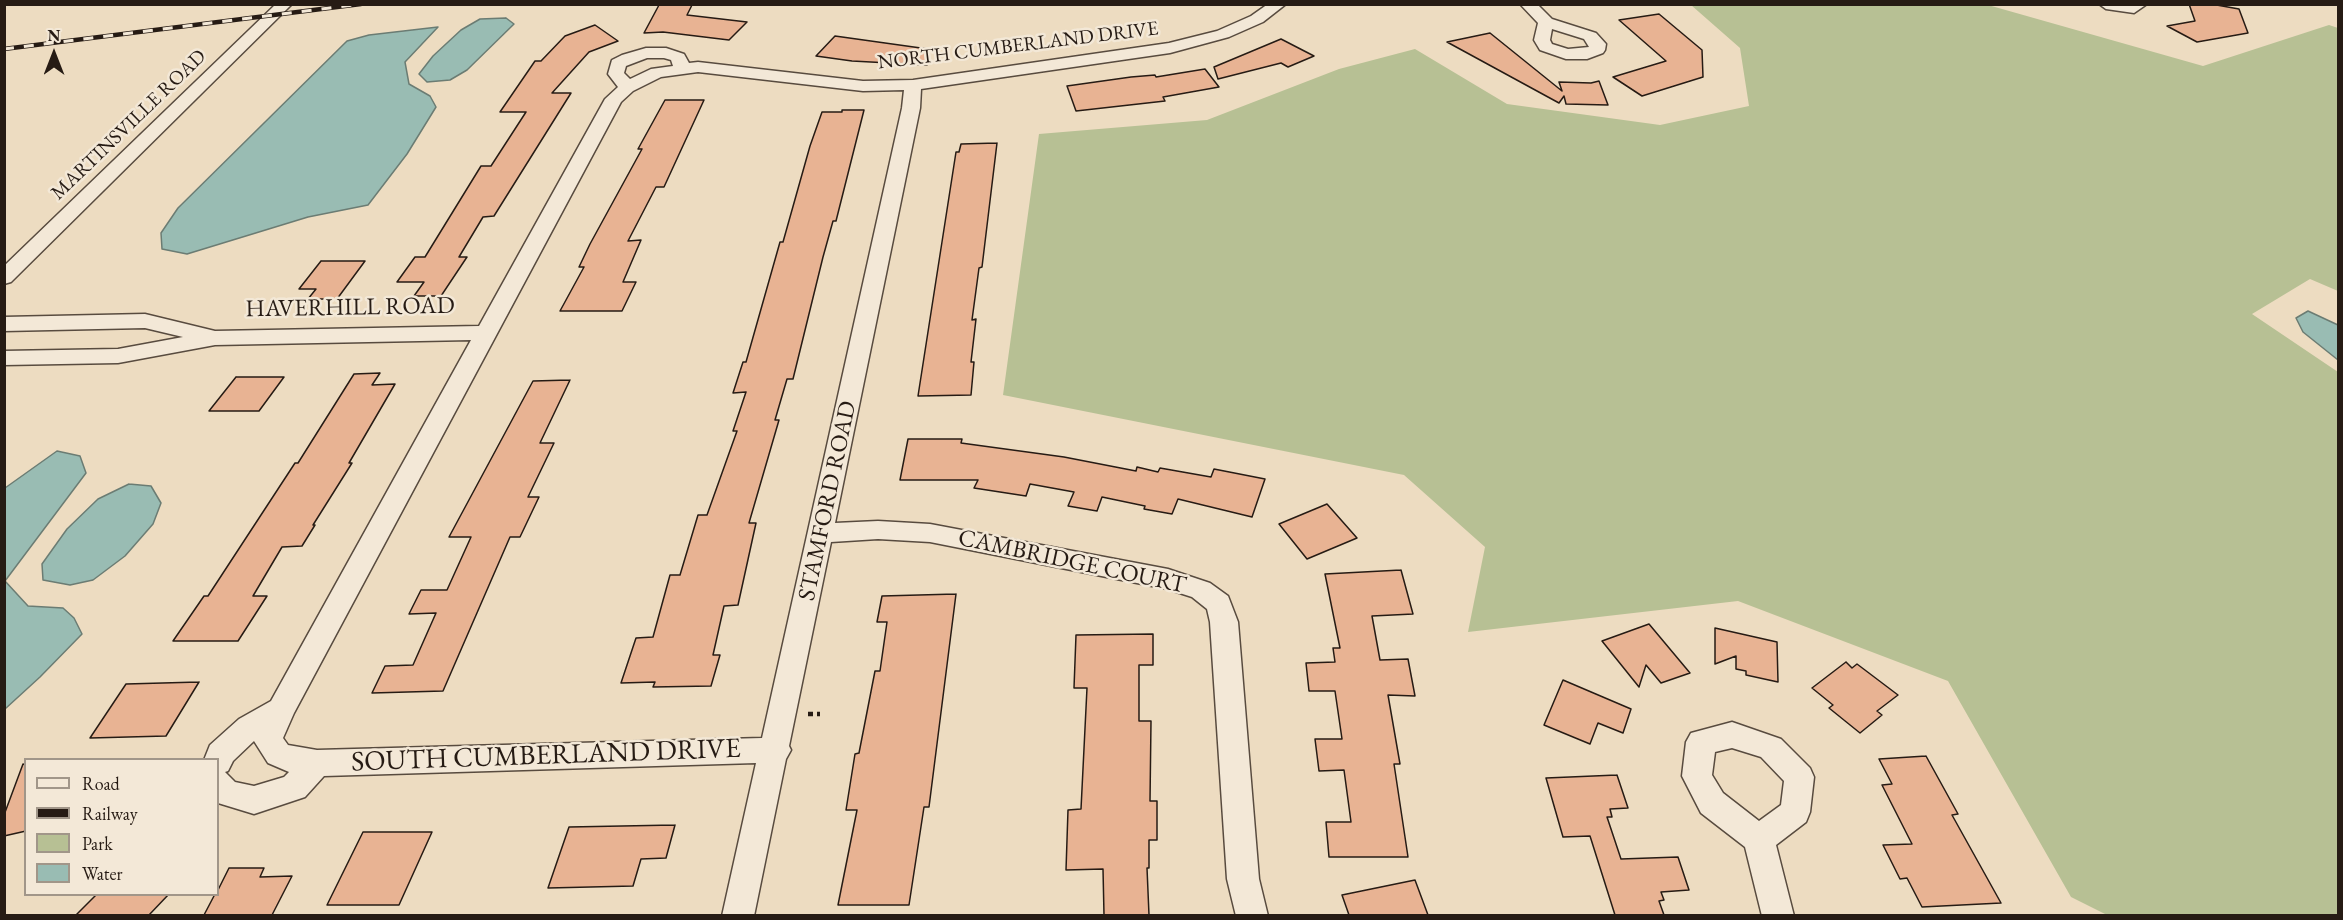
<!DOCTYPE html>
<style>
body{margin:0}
#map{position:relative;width:2343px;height:920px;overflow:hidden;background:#eddcc1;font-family:"EB Garamond",serif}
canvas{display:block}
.frame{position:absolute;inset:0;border:6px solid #261b14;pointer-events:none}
.legend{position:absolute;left:24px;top:758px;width:195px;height:138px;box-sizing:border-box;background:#f3e8d7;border:2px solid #a19689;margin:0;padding:8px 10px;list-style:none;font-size:18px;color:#261b14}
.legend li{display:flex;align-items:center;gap:12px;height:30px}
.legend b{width:30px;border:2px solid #a19689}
.north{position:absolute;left:24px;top:24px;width:60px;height:60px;-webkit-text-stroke:4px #f3e8d7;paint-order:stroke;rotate:0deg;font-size:16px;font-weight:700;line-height:24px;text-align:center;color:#261b14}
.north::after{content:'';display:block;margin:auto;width:21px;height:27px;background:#261b14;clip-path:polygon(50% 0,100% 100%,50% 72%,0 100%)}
</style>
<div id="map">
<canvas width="2343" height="920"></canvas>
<div class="frame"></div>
<ul class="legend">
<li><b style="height:8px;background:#f3e8d7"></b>Road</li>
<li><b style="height:8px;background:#261b14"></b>Railway</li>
<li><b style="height:16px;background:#b7c094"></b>Park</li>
<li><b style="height:16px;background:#99bcb3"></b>Water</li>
</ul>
<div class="north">N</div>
</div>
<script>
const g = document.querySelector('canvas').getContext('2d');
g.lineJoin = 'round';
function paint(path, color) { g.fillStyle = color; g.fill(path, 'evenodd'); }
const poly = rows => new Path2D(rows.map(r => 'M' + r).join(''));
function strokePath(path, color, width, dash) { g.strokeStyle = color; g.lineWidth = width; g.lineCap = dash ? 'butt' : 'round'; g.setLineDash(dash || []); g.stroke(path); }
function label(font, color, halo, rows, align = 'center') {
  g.font = font + ' "EB Garamond",serif'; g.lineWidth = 5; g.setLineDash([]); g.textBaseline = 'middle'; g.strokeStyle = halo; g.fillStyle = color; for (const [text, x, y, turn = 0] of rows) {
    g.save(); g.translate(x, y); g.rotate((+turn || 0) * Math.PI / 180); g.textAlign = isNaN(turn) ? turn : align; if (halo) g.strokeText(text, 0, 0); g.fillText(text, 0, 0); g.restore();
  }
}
paint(poly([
 [1691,5,1988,5,2203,66,2329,25,2338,28,2338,291,2310,279,2252,314,2338,372,2338,915,2107,915,2071,897,1948,681,1738,601,1468,632,1485,547,1404,475,1003,395,1039,134,1207,120,1339,69,1415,49,1507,104,1660,125,1749,106,1740,48]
]), '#b7c094');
const water = poly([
 [506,18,514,24,467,70,450,80,427,82,419,74,433,56,461,30,480,19,506,18],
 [438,27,405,62,409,84,430,96,436,107,407,154,368,205,308,217,187,254,162,249,161,233,178,208,347,41,369,35,438,27],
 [2308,311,2338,325,2338,360,2303,332,2296,318,2308,311],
 [57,451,80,456,86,473,5,581,28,606,63,608,74,618,82,634,40,677,5,709,5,488,57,451],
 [129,484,151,486,161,503,153,524,125,556,93,580,70,585,43,580,42,564,67,529,98,499,129,484]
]);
paint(water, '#99bcb3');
strokePath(water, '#6b7c73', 1.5);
const building = poly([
 [2189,4,2211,4,2239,9,2248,33,2197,42,2167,26,2195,21,2189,4],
 [659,5,692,5,687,15,747,22,729,40,663,32,644,33,659,5],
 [1659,14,1702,50,1703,77,1642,96,1613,77,1666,61,1619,20,1659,14],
 [595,25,618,41,589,52,552,93,571,93,494,216,483,217,459,257,467,257,441,296,414,296,424,282,397,282,415,257,425,257,481,166,491,166,526,112,500,112,535,61,541,61,565,36,595,25],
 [1490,33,1562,91,1559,82,1591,83,1599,81,1608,105,1566,104,1564,96,1559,103,1447,42,1490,33],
 [835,36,928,49,927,65,852,61,816,56,835,36],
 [1281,39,1314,56,1288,67,1281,63,1218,79,1214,67,1281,39],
 [1205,69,1219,87,1163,97,1165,101,1076,111,1067,86,1131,77,1155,75,1156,77,1205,69],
 [665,100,704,100,664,187,656,187,628,241,641,240,623,282,636,282,622,311,560,311,584,267,579,267,590,244,642,149,638,149,665,100],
 [842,110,864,110,836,221,833,221,823,257,793,379,787,379,775,420,779,420,749,523,756,523,738,605,724,606,713,655,720,655,711,686,653,687,655,682,621,683,636,638,653,637,670,575,680,575,698,515,707,515,737,431,733,431,746,392,733,393,743,362,746,362,780,242,783,242,810,146,822,112,842,112,842,110],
 [997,143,982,267,979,268,972,320,976,319,971,362,974,362,971,395,918,396,956,152,959,152,961,144,997,143],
 [321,261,365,261,337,299,308,299,316,289,299,289,321,261],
 [380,373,372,385,395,384,349,463,352,463,313,525,315,525,302,546,282,547,253,596,267,596,238,641,173,641,204,596,208,596,295,463,298,463,354,374,380,373],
 [236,377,284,377,259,411,209,411,236,377],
 [570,380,540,443,554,443,528,497,539,497,520,537,510,537,443,691,372,693,385,666,413,665,436,613,409,614,421,590,447,590,471,537,449,537,533,381,570,380],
 [908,439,962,439,961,443,1064,457,1136,471,1137,467,1158,472,1160,468,1211,477,1214,469,1265,479,1252,517,1178,499,1172,514,1144,509,1145,506,1102,497,1097,511,1068,506,1074,492,1030,484,1026,496,974,488,978,480,900,480,908,439],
 [1327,504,1357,538,1307,559,1279,524,1327,504],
 [1401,570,1413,614,1372,616,1380,660,1408,659,1415,696,1388,695,1400,764,1394,764,1408,857,1329,857,1326,822,1351,822,1344,770,1319,771,1315,739,1342,739,1335,691,1309,691,1306,663,1335,662,1333,648,1340,648,1325,574,1401,570],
 [956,594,929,807,924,807,909,905,838,905,857,810,846,810,855,754,859,753,875,671,880,671,887,622,877,622,882,596,956,594],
 [1649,624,1690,673,1661,683,1646,665,1639,687,1602,641,1649,624],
 [1715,628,1777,642,1778,682,1746,675,1746,671,1736,669,1736,656,1715,664,1715,628],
 [1153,634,1153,665,1139,665,1139,721,1151,721,1150,801,1157,801,1157,840,1149,840,1149,868,1147,868,1149,915,1104,915,1103,869,1066,870,1068,810,1081,809,1087,688,1074,688,1076,635,1153,634],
 [1846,662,1852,668,1857,664,1898,695,1877,711,1882,715,1860,733,1829,708,1833,705,1812,688,1846,662],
 [1563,680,1631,709,1623,733,1598,723,1590,744,1544,725,1563,680],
 [199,682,166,736,90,738,126,684,199,682],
 [1926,756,1958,814,1952,815,2001,903,1922,907,1907,878,1900,879,1883,845,1912,844,1882,785,1892,784,1879,759,1926,756],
 [23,764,26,765,26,831,4,836,4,815,23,764],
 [1617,775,1628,808,1610,809,1612,817,1607,817,1621,859,1678,857,1689,890,1661,892,1664,900,1659,901,1664,915,1615,915,1590,836,1563,837,1546,778,1617,775],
 [675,825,666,858,641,859,633,886,548,888,569,827,675,825],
 [363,832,432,832,399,905,327,905,363,832],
 [229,868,264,868,260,877,292,876,272,915,204,915,215,894,218,894,218,890,229,868],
 [1415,880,1428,915,1349,915,1342,895,1415,880],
 [97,894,169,894,149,915,76,915,97,894]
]);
paint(building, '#e8b393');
strokePath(building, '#261b14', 1.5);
const minor = poly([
 [276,4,292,4,11,282,4,284,4,266,276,4],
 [1268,4,1286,4,1263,22,1229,37,1170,53,921,89,920,108,835,523,878,521,930,524,1168,569,1210,583,1228,596,1238,622,1259,879,1268,916,1236,916,1227,879,1210,622,1207,609,1192,597,1167,589,930,542,878,539,831,542,789,746,791,750,786,759,754,916,722,916,756,763,324,776,305,797,254,814,218,803,218,760,204,760,210,745,239,719,271,701,471,340,215,345,118,363,4,365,4,351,118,349,183,337,145,328,4,331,4,317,145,314,215,331,479,326,605,99,618,87,608,74,612,60,622,55,646,48,666,48,684,54,689,63,698,62,863,81,913,80,1169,43,1217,31,1251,16,1268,4],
 [647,58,664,58,671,60,673,66,651,69,630,79,624,73,626,66,647,58],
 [698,72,863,91,904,90,902,108,762,738,317,750,288,745,283,738,294,713,621,102,633,91,661,77,698,72],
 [254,741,268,763,289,772,284,777,254,786,235,782,225,772,228,771,233,761,254,741],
 [1520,4,1537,4,1552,19,1596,33,1606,44,1605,50,1603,53,1587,59,1566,59,1540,50,1534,40,1538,23,1520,4],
 [1552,29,1584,39,1589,47,1568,49,1552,44,1550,40,1552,29],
 [2099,4,2147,4,2134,13,2106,9,2099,4],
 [1732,722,1781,739,1810,768,1814,777,1810,812,1806,822,1776,845,1794,916,1762,916,1745,847,1701,813,1682,776,1686,742,1691,733,1732,722],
 [1732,748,1761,757,1784,781,1781,805,1759,821,1723,793,1712,775,1715,752,1732,748]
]);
strokePath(minor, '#584b3f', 3);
strokePath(poly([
 [808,714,820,714]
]), '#261b14', 4.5, [5, 4]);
paint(minor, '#f3e8d7');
const rail = poly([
 [4,49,361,4]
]);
strokePath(rail, '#261b14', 4.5);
strokePath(rail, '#f3e8d7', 3, [10]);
label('20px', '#261b14', '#f3e8d7', [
 ["NORTH CUMBERLAND DRIVE",1018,46,-7],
 ["MARTINSVILLE ROAD",129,125,-44]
]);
label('24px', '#261b14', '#f3e8d7', [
 ["HAVERHILL ROAD",350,308,-1],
 ["STAMFORD ROAD",828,501,-78],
 ["CAMBRIDGE COURT",1072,562,12]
]);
label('28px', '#261b14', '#f3e8d7', [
 ["SOUTH CUMBERLAND DRIVE",546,756,-2]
]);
</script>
